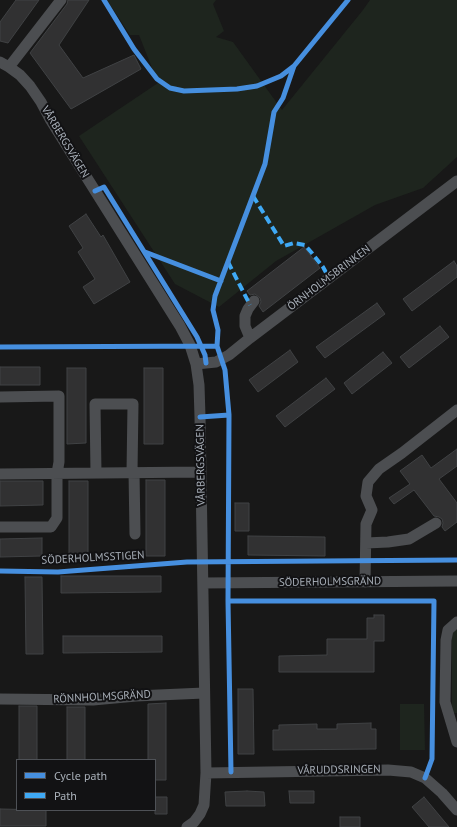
<!DOCTYPE html>
<meta charset="utf-8">
<style>
body{margin:0}
#map{position:relative;width:457px;height:827px;overflow:hidden;background:#181818;font-family:"PT Sans",sans-serif}
canvas{display:block}
.legend{position:absolute;left:16px;top:759px;width:140px;height:52px;box-sizing:border-box;background:#121214;border:1px solid #4e5156;margin:0;padding:5px 7px;list-style:none;font-size:12px;color:#a9b0b9}
.legend li{display:flex;align-items:center;gap:8px;height:20px}
.legend b{width:20px;border:1px solid #4e5156}
</style>
<div id="map">
<canvas width="457" height="827"></canvas>
<ul class="legend">
<li><b style="height:5px;background:#468fdf"></b>Cycle path</li>
<li><b style="height:5px;background:#3fa9f5"></b>Path</li>
</ul>
</div>
<script>
const g = document.querySelector('canvas').getContext('2d');
g.lineJoin = 'round';
function paint(path, color) { g.fillStyle = color; g.fill(path, 'evenodd'); }
const poly = rows => new Path2D(rows.map(r => 'M' + r).join(''));
function strokePath(path, color, width, dash) { g.strokeStyle = color; g.lineWidth = width; g.lineCap = dash ? 'butt' : 'round'; g.setLineDash(dash || []); g.stroke(path); }
function label(font, color, halo, rows, align = 'center') {
  g.font = font + ' "PT Sans",sans-serif'; g.lineWidth = 4; g.setLineDash([]); g.textBaseline = 'middle'; g.strokeStyle = halo; g.fillStyle = color; for (const [text, x, y, turn = 0] of rows) {
    g.save(); g.translate(x, y); g.rotate((+turn || 0) * Math.PI / 180); g.textAlign = isNaN(turn) ? turn : align; if (halo) g.strokeText(text, 0, 0); g.fillText(text, 0, 0); g.restore();
  }
}
paint(poly([
 [107,0,216,0,213,4,224,31,216,37,233,42,282,110,363,10,370,0,457,0,457,157,423,188,375,205,276,261,219,307,175,284,79,136,158,83,139,35,130,35],
 [452,630,457,630,457,713,452,713],
 [400,704,424,704,425,750,400,750]
]), '#1e251e');
const building = poly([
 [16,0,39,0,8,43,0,41,0,22,16,0],
 [68,0,89,0,59,45,83,78,134,55,141,69,71,109,30,53,67,4,68,0],
 [86,214,101,237,103,235,130,282,94,304,83,287,95,279,78,252,83,248,69,226,86,214],
 [304,247,320,268,263,312,259,306,261,302,260,298,255,294,250,295,247,291,304,247],
 [454,261,457,266,457,277,412,311,403,299,454,261],
 [377,303,385,314,325,358,316,347,377,303],
 [440,326,449,337,409,368,400,357,440,326],
 [290,350,298,362,258,392,249,380,290,350],
 [383,352,392,363,352,394,344,383,383,352],
 [0,367,40,367,40,385,0,385,0,367],
 [67,368,86,368,86,443,67,444,67,368],
 [144,368,163,368,163,444,144,444,144,368],
 [326,378,335,389,285,427,276,416,326,378],
 [457,449,457,466,439,479,457,503,457,522,445,531,442,527,443,523,442,519,439,517,434,516,414,490,394,504,389,498,410,484,400,471,422,455,431,468,457,449],
 [146,480,165,480,165,556,146,556,146,480],
 [0,481,43,481,43,505,0,506,0,481],
 [69,481,88,481,88,557,69,557,69,481],
 [235,503,249,503,249,531,235,531,235,503],
 [248,536,325,537,325,556,248,555,248,536],
 [42,538,42,556,0,557,0,539,42,538],
 [61,576,161,576,161,592,61,593,61,576],
 [25,577,42,577,43,654,26,654,25,577],
 [374,615,384,615,384,641,374,641,374,672,279,672,279,656,327,655,327,639,367,639,367,618,374,618,374,615],
 [63,636,162,636,162,652,63,653,63,636],
 [238,689,253,689,254,754,238,754,238,689],
 [166,703,166,780,155,780,155,760,148,760,148,704,166,703],
 [19,706,37,706,37,760,19,760,19,706],
 [67,707,85,707,85,760,67,760,67,707],
 [371,723,371,729,376,729,376,749,273,750,273,730,279,730,279,725,317,724,317,729,337,729,337,724,371,723],
 [247,791,264,792,265,806,226,806,225,792,247,791],
 [289,791,314,791,314,803,290,803,289,791],
 [155,797,167,797,167,814,155,814,155,797],
 [424,797,449,827,429,827,412,807,424,797],
 [0,809,46,810,46,826,0,826,0,809],
 [340,817,360,817,360,827,340,827,340,817]
]);
paint(building, '#313132');
strokePath(building, '#404244', 1);
strokePath(poly([
 [0,62,9,67,20,75,30,86,41,102,50,119,180,326,190,345,196,364,199,385,200,417,206,773,204,805,200,814,194,822,187,827],
 [9,67,61,0],
 [250,338,245,326,245,316,248,309,254,301],
 [196,364,216,362,229,355,250,338,457,181],
 [0,397,59,396,59,462,57,473,57,518,51,527,0,527],
 [134,472,135,534],
 [96,473,95,404,133,404,132,472],
 [0,474,201,472],
 [366,543,388,542,409,539,436,523],
 [365,582,366,524,372,510,366,496,368,482,379,469,402,453,457,410],
 [203,583,457,581],
 [457,622,448,630,446,640,445,702,457,742],
 [0,699,93,700,136,696,204,693],
 [206,773,388,770,411,772,425,778,442,793,457,810]
]), '#4c4e51', 11);
strokePath(poly([
 [253,196,284,246,294,243,305,245,311,252,323,267,329,278],
 [228,262,250,305]
]), '#3fa9f5', 4, [8, 4]);
strokePath(poly([
 [104,0,134,49,157,79,170,88,184,91,237,89,257,86,281,76,294,66],
 [95,191,104,187,197,337,205,355,206,363],
 [145,252,221,281],
 [217,346,218,330,213,310,215,296,265,164,274,112,283,98,294,66,348,0],
 [0,347,217,346,225,370,229,415],
 [200,417,229,415,228,601],
 [0,571,58,572,187,562,457,560],
 [231,772,228,601,434,601,432,759,425,778]
]), '#468fdf', 5);
label('11px', '#a9b0b9', '#121214', [
 ["VÅRBERGSVÄGEN",65,142,59],
 ["ÖRNHOLMSBRINKEN",329,278,-37],
 ["VÅRBERGSVÄGEN",201,465,-91],
 ["SÖDERHOLMSSTIGEN",93,558,-3],
 ["SÖDERHOLMSGRÄND",330,582,-1],
 ["RÖNNHOLMSGRÄND",102,697,-3],
 ["VÅRUDDSRINGEN",339,770,-1]
]);
</script>
